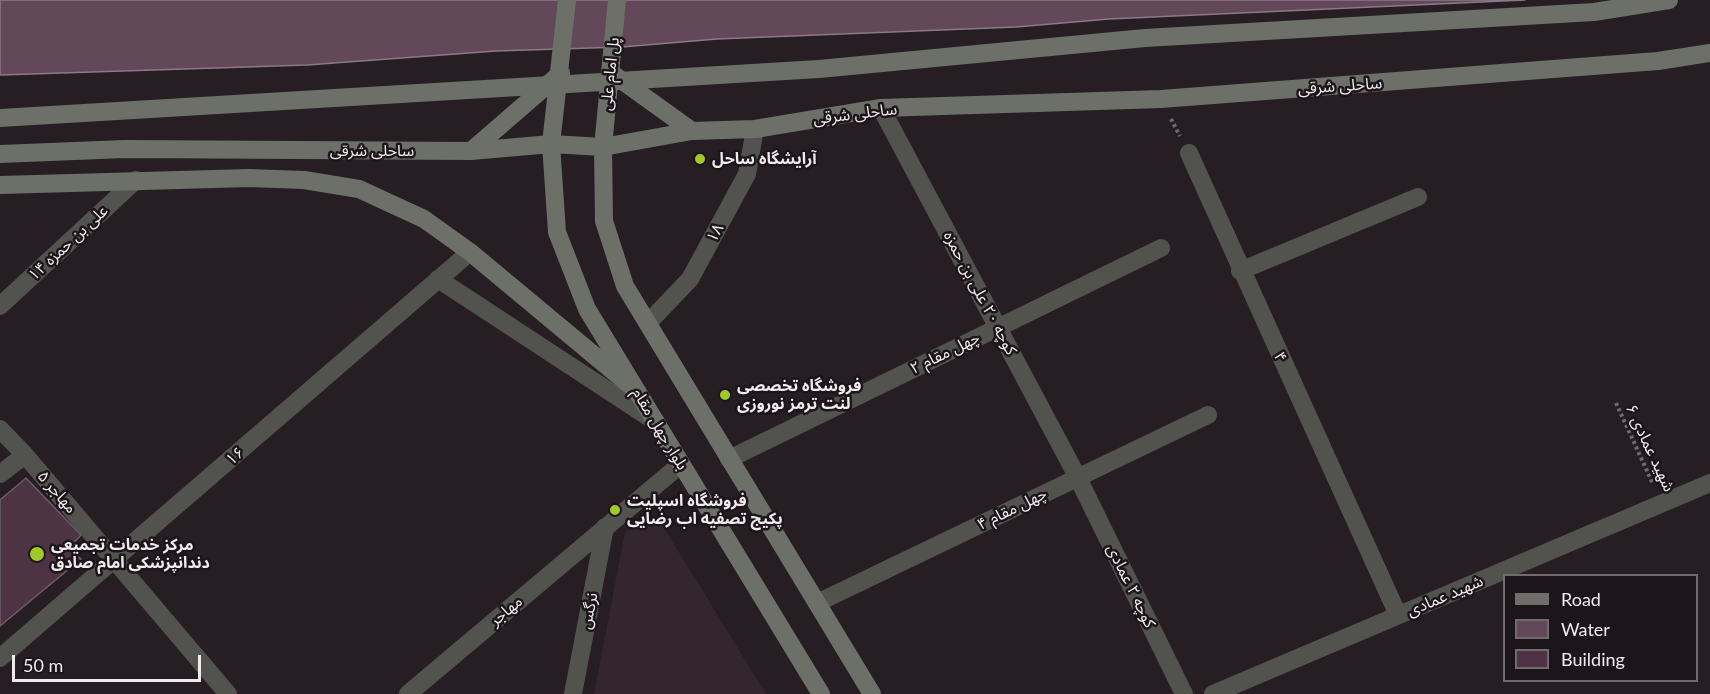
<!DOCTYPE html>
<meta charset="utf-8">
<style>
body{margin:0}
#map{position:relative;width:1710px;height:694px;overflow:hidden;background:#261e23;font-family:Lato,sans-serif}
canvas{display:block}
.legend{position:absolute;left:1503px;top:574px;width:195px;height:108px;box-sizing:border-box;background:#1c1519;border:2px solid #716b6e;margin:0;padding:8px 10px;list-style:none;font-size:18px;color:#f0ebee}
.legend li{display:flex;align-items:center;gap:12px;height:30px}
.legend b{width:30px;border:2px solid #716b6e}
.scale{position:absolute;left:12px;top:655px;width:189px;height:27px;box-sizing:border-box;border:3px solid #f0ebee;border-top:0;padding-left:8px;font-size:18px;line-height:21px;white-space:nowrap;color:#f0ebee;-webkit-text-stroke:4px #1c1519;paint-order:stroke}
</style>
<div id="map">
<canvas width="1710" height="694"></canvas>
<ul class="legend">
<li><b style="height:8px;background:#6d7069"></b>Road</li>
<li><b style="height:16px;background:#634859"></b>Water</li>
<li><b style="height:16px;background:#4d3344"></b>Building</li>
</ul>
<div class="scale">50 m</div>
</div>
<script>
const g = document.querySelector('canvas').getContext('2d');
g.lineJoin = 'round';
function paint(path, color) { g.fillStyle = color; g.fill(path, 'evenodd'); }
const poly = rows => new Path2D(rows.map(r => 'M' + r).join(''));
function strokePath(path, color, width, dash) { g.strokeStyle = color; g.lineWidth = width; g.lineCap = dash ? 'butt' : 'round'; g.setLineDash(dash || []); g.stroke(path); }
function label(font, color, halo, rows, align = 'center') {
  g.font = font + ' Lato,"Noto Sans Arabic",sans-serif'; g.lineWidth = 5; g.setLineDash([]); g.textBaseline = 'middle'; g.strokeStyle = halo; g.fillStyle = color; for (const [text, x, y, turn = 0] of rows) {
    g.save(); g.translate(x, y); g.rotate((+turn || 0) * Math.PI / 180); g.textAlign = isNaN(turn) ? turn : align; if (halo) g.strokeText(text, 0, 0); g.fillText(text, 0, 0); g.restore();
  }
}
paint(poly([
 [658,518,766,694,594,694,625,532]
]), '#33262e');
const water = poly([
 [0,0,1525,0,1109,19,1016,27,717,39,622,47,496,51,307,65,0,75,0,0]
]);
paint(water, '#634859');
strokePath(water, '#8d7986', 1.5);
const building = poly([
 [26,478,81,535,69,548,81,559,0,626,0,500,26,478]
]);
paint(building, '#4d3344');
strokePath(building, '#695f65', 1.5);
strokePath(poly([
 [1171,119,1180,136],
 [1616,403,1653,484]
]), '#70696e', 4, [3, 3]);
strokePath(poly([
 [881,108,1078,478,1184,694],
 [1189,153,1398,615],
 [1240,271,1418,197],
 [438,279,656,422],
 [0,306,136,180],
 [648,323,690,279,747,174,755,129],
 [0,429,25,455,228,694],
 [729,459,1161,248],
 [0,474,25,455],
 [817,603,1208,415],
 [0,658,470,252]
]), '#52534f', 18);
strokePath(poly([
 [408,694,681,464],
 [573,694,605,527],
 [1213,694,1710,483]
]), '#52534f', 18);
strokePath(poly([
 [0,118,819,69,1145,38,1594,12,1669,0],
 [551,144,557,232,587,309,821,694],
 [603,147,604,221,625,286,872,694],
 [0,154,125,149,471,151,551,144,603,147,692,131,755,129,881,108,1161,99,1658,61,1710,53],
 [0,185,249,178,304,180,359,189,424,219,470,252,637,391]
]), '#6d7069', 18);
strokePath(poly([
 [610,72,692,131],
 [551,144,567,0],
 [603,147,617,0],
 [471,151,561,73]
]), '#6d7069', 18);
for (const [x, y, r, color] of [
 [700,159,6,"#a1c929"],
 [725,395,6,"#a1c929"],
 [615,510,6,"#a1c929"],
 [37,554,8,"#a1c929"]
]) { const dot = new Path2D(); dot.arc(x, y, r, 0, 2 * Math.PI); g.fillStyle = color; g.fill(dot); strokePath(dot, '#1c1519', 2); }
label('16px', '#f0ebee', '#1c1519', [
 ["پل امام علی",610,74,-84],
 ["ساحلی شرقی",1340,86,-4],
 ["ساحلی شرقی",855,114,-7],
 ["ساحلی شرقی",372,151],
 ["۱۸",715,233,-62],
 ["۱۴ علی بن حمزه",68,243,-43],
 ["کوچه ۲۰ علی بن حمزه",980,293,62],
 ["چهل مقام ۲",945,353,-26],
 ["۴",1280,357,65],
 ["بلوار چهل مقام",660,429,59],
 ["۶ شهید عمادی",1650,448,65],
 ["۱۶",235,456,-41],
 ["۵ مهاجر",57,492,49],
 ["چهل مقام ۴",1012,509,-26],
 ["کوچه ۲ عمادی",1131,586,64],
 ["شهید عمادی",1445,596,-23],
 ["مهاجر",506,611,-40],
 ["نرگس",589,611,-79]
]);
label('bold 16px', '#f0ebee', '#1c1519', [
 ["آرایشگاه ساحل",712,159],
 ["فروشگاه تخصصی",737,386],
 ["لنت ترمز نوروزی",737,404],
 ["فروشگاه اسپلیت",627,501],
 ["پکیج تصفیه اب رضایی",627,519],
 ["مرکز خدمات تجمیعی",51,545],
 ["دندانپزشکی امام صادق",51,563]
], 'left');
</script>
